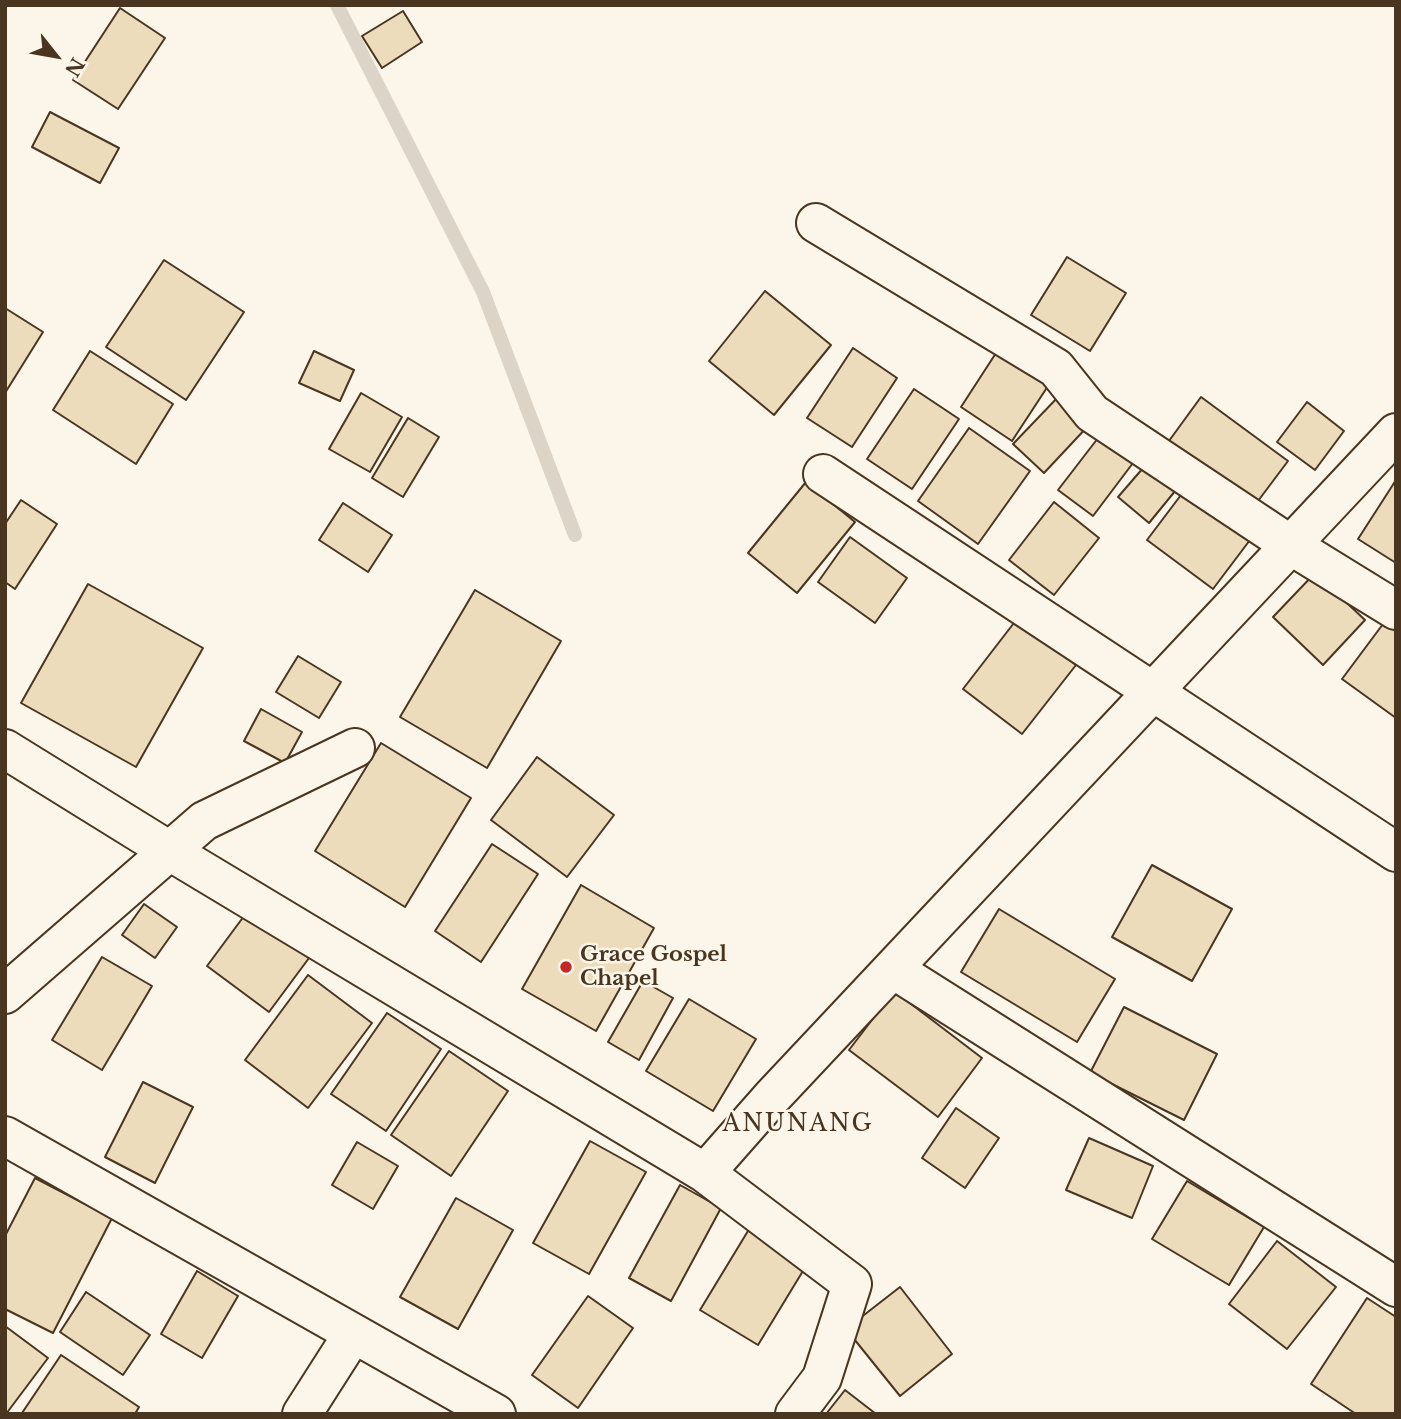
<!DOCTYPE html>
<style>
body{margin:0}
#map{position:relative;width:1401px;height:1419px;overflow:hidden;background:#fbf6e9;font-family:"Libre Baskerville",serif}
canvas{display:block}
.frame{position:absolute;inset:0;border:7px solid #4a3520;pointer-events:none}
.north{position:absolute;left:21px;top:21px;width:70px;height:70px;-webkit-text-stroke:5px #fbf6e9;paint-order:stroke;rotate:121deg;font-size:19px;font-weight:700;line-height:28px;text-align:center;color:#4a3520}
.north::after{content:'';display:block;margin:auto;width:24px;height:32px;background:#4a3520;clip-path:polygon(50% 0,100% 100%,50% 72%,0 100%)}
</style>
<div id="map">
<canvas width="1401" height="1419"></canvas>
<div class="frame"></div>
<div class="north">N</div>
</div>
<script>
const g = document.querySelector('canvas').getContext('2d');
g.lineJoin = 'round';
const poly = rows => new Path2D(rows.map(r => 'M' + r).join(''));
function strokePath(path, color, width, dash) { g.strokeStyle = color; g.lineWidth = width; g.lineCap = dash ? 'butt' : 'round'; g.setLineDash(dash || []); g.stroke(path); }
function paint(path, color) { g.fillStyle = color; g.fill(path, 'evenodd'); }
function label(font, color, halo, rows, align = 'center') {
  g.font = font + ' "Libre Baskerville",serif'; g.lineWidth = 5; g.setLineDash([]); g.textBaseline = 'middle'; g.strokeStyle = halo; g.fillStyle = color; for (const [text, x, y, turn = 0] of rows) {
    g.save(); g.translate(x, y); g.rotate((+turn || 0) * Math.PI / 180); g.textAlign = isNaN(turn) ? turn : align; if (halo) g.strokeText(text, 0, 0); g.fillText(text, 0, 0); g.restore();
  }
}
strokePath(poly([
 [337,5,483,292,575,535]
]), '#dcd4c6', 14);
const building = poly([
 [120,8,165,38,118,109,73,80,120,8],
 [403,11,422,42,382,68,362,36,403,11],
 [50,112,119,148,100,183,32,147,50,112],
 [1067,257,1126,293,1090,351,1031,315,1067,257],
 [164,260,244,312,186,400,106,347,164,260],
 [765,291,831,345,774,415,709,361,765,291],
 [5,308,43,332,5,393,5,308],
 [853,348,897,378,852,447,807,418,853,348],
 [90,351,173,404,136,464,53,410,90,351],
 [314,351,354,370,340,401,299,383,314,351],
 [996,353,1048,386,1012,441,961,407,996,353],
 [914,389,959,419,912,489,867,459,914,389],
 [361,393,402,417,370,472,329,449,361,393],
 [1059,396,1089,425,1044,473,1013,444,1059,396],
 [1201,397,1288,461,1252,509,1166,445,1201,397],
 [1307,402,1344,431,1315,470,1277,442,1307,402],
 [408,418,439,437,403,497,372,478,408,418],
 [969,428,1030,471,978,544,918,501,969,428],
 [1105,429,1139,455,1093,516,1058,490,1105,429],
 [1150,460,1180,485,1149,523,1118,497,1150,460],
 [1396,480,1396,563,1358,539,1396,480],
 [806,482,855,522,797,593,748,553,806,482],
 [1187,487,1253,536,1213,589,1147,540,1187,487],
 [21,500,57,524,15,589,5,582,5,524,21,500],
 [1054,502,1099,538,1054,595,1009,560,1054,502],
 [343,503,392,535,368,572,319,540,343,503],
 [850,537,907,578,875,623,818,582,850,537],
 [1315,573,1365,620,1323,665,1273,617,1315,573],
 [88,584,203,648,136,767,21,703,88,584],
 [475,590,561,641,487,768,400,717,475,590],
 [1017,619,1076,665,1022,734,963,689,1017,619],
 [1386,620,1396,627,1396,718,1342,679,1386,620],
 [298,656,341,682,319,718,276,692,298,656],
 [261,709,302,732,285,763,244,741,261,709],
 [381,743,471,798,405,907,315,851,381,743],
 [537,757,614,815,567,877,491,820,537,757],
 [492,844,538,874,481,962,435,931,492,844],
 [1152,865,1232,909,1192,981,1112,937,1152,865],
 [581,885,654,928,596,1031,522,989,581,885],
 [144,904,177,927,155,958,122,935,144,904],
 [999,909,1115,979,1077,1042,961,972,999,909],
 [247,912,309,958,269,1012,207,966,247,912],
 [102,957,152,986,102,1070,52,1040,102,957],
 [308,975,372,1023,308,1108,245,1060,308,975],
 [643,981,673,998,639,1060,608,1042,643,981],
 [894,991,982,1058,938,1117,849,1050,894,991],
 [689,999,756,1039,713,1111,646,1071,689,999],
 [1124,1007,1217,1054,1184,1120,1090,1073,1124,1007],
 [387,1013,441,1049,386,1131,331,1094,387,1013],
 [449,1051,508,1091,451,1176,391,1135,449,1051],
 [143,1082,193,1107,155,1183,105,1157,143,1082],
 [956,1108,999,1138,965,1188,922,1158,956,1108],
 [1089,1138,1153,1166,1132,1218,1066,1190,1089,1138],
 [590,1141,646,1172,589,1274,533,1243,590,1141],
 [357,1142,398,1166,373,1209,332,1185,357,1142],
 [35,1178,112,1218,53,1333,5,1309,5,1236,35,1178],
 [1187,1181,1264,1227,1229,1285,1152,1239,1187,1181],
 [680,1185,721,1208,671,1301,629,1278,680,1185],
 [456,1198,513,1230,458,1329,400,1297,456,1198],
 [751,1226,809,1261,758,1345,700,1310,751,1226],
 [1277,1241,1336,1287,1287,1349,1229,1304,1277,1241],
 [197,1271,238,1296,202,1358,161,1334,197,1271],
 [900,1287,952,1354,900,1396,846,1329,900,1287],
 [86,1292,150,1335,123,1375,60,1332,86,1292],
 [588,1296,633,1328,578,1408,532,1375,588,1296],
 [1367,1298,1396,1317,1396,1414,1356,1414,1311,1384,1367,1298],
 [5,1326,48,1358,6,1414,5,1414,5,1326],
 [61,1355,139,1407,135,1414,22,1413,61,1355],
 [845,1390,876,1414,826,1414,845,1390]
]);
paint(building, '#ecdcbc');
strokePath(building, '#4a3520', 2);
const minor = poly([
 [816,223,1056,368,1092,413,1292,546,1396,610],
 [823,474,1396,852],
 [5,749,168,850,705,1173,772,1097,1396,433],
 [893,969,1396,1287],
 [5,994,204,821,355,748],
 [5,1136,496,1414],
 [705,1173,852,1284,822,1378,795,1414],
 [302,1414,353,1334]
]);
strokePath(minor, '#4a3520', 42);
strokePath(minor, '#fbf6e9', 38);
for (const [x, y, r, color] of [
 [566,967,7,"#c62828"]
]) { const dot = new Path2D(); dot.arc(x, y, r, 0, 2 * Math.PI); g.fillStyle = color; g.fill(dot); strokePath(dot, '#fbf6e9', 2.5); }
label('bold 21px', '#4a3520', '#fbf6e9', [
 ["Grace Gospel",580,955],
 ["Chapel",580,979]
], 'left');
g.letterSpacing = '2px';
label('23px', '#4a3520', '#fbf6e9', [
 ["ANUNANG",798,1125]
]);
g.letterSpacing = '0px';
</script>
